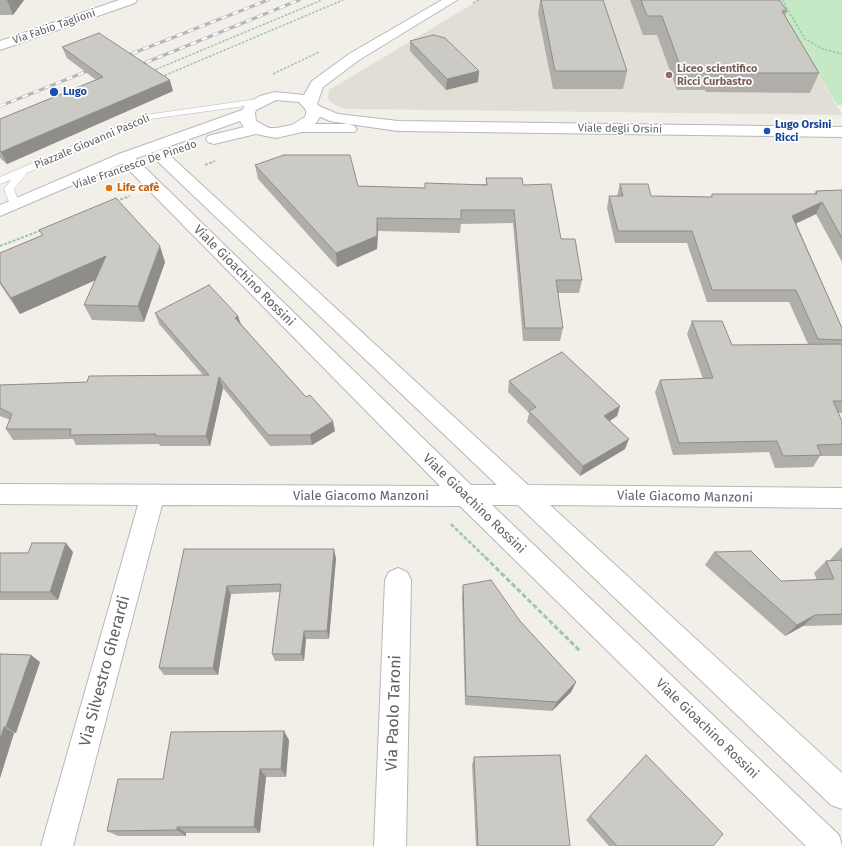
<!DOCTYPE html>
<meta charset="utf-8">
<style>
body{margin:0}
canvas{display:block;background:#f1efe8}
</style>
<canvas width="842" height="846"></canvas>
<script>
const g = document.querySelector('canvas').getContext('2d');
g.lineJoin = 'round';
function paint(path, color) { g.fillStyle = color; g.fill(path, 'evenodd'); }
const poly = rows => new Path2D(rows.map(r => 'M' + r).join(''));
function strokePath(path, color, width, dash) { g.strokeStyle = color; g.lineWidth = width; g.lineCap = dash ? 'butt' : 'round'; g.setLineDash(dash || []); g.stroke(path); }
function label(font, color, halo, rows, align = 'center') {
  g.font = font + ' "Fira Sans",sans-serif'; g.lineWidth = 3.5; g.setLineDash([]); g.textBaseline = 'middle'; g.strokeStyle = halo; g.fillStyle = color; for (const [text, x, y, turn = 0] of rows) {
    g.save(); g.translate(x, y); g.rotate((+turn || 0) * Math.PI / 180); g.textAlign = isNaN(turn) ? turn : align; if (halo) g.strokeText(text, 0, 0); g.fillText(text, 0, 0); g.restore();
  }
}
paint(poly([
 [479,0,774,0,842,115,358,109,345,109,335,105,328,99,329,90]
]), '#e1ded6');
paint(poly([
 [774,0,842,0,842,105,837,105]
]), '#c5e8c5');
const service = poly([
 [257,99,260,100,260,104,150,119,27,173,14,189,20,205,19,207,11,207,4,189,11,180,0,184,0,177,145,115,257,99]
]);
const minor = poly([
 [119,0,137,0,135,3,0,50,0,41,119,0],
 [314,104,338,114,398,121,842,127,842,137,398,131,349,124,354,126,357,129,354,132,292,132,289,129,292,126,297,124,349,124,330,121,309,112,306,109,309,106,314,104],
 [160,150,166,152,528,485,842,488,842,508,550,505,842,773,842,809,831,805,518,505,492,505,839,835,842,846,806,846,460,506,162,505,73,846,41,846,138,505,0,504,0,484,440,486,119,160,117,157,119,154,125,152,131,154,471,485,497,485,154,158,152,155,154,152,160,150],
 [398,568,407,572,411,580,406,846,374,846,385,580,389,572,398,568]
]);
const secondary = poly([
 [442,0,457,0,359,60,323,87,317,104,322,109,322,114,316,123,302,132,276,138,256,134,214,144,208,142,206,139,208,136,244,127,240,121,131,160,0,216,0,205,119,154,242,110,246,104,260,96,275,92,304,95,312,81,349,54,442,0],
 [276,100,299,102,306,110,306,114,305,117,292,125,276,128,269,128,256,121,255,113,256,110,276,100]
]);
strokePath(service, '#b5b8bc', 1);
strokePath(minor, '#b5b8bc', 2);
strokePath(secondary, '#b6babf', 2);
strokePath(poly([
 [782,0,805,39,823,49,842,54],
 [473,3,479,0],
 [152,71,322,0],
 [273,74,319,52],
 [161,77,343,0]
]), '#9cc7a9', 1.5, [2.5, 1.5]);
strokePath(poly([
 [205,165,215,161],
 [116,201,130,196],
 [0,246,42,230]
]), '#9cc7a9', 2, [3, 1.5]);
strokePath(poly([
 [451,524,486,558]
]), '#9cc7a9', 2.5, [4, 2]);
strokePath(poly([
 [485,557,580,651]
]), '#9cc7a9', 3, [5, 2.5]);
paint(service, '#fff');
paint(minor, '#fff');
paint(secondary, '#fff');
const rail = poly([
 [121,58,268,0],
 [135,67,299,0],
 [0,106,95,68]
]);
strokePath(rail, '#b6b7b8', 3);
strokePath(rail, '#fff', 2, [6]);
paint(poly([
 [0,0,24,0,13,15,0,15],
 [540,0,603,0,627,71,623,89,553,89,538,14],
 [630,0,779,0,787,11,785,16,819,73,810,93,706,92,705,90,677,90,657,35,643,35],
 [410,41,479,71,478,82,446,90,410,51],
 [62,47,173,91,7,164,0,158,0,119,96,80,67,58],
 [255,165,358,186,425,188,486,184,486,178,523,185,561,239,582,280,579,293,558,293,563,328,560,341,523,341,513,223,461,224,460,233,378,231,377,249,337,267,258,179],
 [620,184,651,196,711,197,712,194,814,194,816,191,842,190,842,262,816,214,796,223,842,328,842,413,838,413,842,421,842,456,820,456,813,467,775,468,769,452,673,455,655,392,660,380,703,379,687,334,692,321,732,345,808,344,789,302,707,302,687,243,615,243,607,208,609,196,617,196],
 [39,230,165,262,144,322,92,320,84,305,96,280,20,314,0,284,0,253,42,235],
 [155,313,238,316,241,324,335,431,312,445,270,446,223,388,210,446,160,446,159,444,76,445,73,439,13,440,6,429,10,420,0,416,0,385,87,382,203,375,159,324],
 [509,381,620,406,617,416,610,421,625,449,580,476,527,422,529,413,508,392],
 [842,547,842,625,803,626,785,636,705,565,714,552,781,581,817,580,814,573,826,561,830,560],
 [184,549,336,558,329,639,306,639,304,661,275,661,272,654,280,592,231,594,218,675,164,675,159,668],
 [73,552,58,600,0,600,0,553],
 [463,585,520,621,576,682,571,692,552,711,465,705,462,597],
 [0,654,40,662,16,733,14,733,0,778],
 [289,740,286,777,266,777,260,833,186,833,186,836,118,836,107,831,163,779],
 [474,757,570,846,476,846,472,765],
 [641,761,713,846,609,846,586,820]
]), '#afaea9');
paint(poly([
 [7,0,24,0,13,15],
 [479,71,478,82,446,90,447,79],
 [170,80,173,91,7,164,1,152],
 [822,202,816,214,787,228,792,216],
 [377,218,378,231,377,249,337,267,336,253],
 [160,246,165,262,144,322,138,306],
 [106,256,113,272,20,314,11,298],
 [238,316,241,327,235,318],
 [219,377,223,388,210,446,206,436],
 [620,406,617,416,601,426,604,416],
 [333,421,335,431,312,445,310,435],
 [629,439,625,449,580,476,583,466],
 [66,543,73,552,58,600,50,592],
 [334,549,336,558,329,639,327,631],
 [227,586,231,594,218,675,213,668],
 [815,615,803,626,785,636,797,625],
 [304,631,306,639,304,661,301,654],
 [31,655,40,662,16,733,6,727],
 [576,682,571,692,552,711,557,702],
 [4,727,14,733,0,778,0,740],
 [284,731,289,740,286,777,281,769],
 [260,769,266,777,260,833,254,827],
 [177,827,186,833,186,836,177,830]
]), '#8f8d8a');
const building = poly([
 [541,0,603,0,627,71,555,71,541,0],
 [641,0,779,0,787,11,782,11,819,73,712,73,711,71,682,71,662,16,647,16,641,0],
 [99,33,170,80,1,152,0,151,0,119,103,77,62,47,99,33],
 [433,35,445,38,479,71,447,79,410,41,433,35],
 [284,155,350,155,358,186,425,188,425,183,487,185,486,178,522,178,523,185,551,184,561,239,575,239,582,280,556,280,563,328,525,328,514,210,461,210,461,219,377,218,377,236,336,253,255,165,284,155],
 [620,184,648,184,651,196,712,197,712,194,817,194,816,191,842,190,842,238,822,202,792,216,842,328,842,340,818,339,796,290,712,290,692,231,618,231,609,196,623,196,620,184],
 [116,198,160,246,138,306,84,305,106,256,11,298,0,282,0,253,43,235,39,230,116,198],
 [209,285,238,316,235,318,306,397,310,395,333,421,310,435,268,435,219,377,206,436,155,436,156,434,70,435,71,429,6,429,12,414,0,408,0,385,87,382,89,376,209,375,155,313,209,285],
 [692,321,722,321,732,345,842,344,842,401,833,401,842,421,842,444,817,445,821,455,783,456,777,441,679,443,660,380,713,378,692,321],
 [562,352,620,406,604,416,629,439,583,466,529,411,536,407,509,381,562,352],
 [32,543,66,543,50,592,0,592,0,553,28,553,32,543],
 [184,549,334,549,327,631,304,631,301,654,272,654,281,584,227,586,213,668,159,668,184,549],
 [751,551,781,581,834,579,826,561,842,560,842,614,815,615,797,625,714,552,751,551],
 [491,580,520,621,576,682,557,702,466,696,463,585,491,580],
 [0,654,31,655,6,727,4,727,0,740,0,654],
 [284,731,281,769,260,769,254,827,177,827,177,830,107,831,118,779,163,779,171,732,284,731],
 [560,755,570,846,478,846,474,757,560,755],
 [646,755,723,834,713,846,617,846,590,816,646,755]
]);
paint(building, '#cccac5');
strokePath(building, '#8f8d8a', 1);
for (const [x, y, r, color] of [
 [669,75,4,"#8d6e63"],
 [54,92,5,"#1a4fb4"],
 [767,131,4,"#1a4fb4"],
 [109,188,4,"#e8710a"]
]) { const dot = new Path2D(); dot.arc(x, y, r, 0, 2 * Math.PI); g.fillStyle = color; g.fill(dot); strokePath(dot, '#fff', 1.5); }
label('11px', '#5f6368', '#fff', [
 ["Via Fabio Taglioni",54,27,-19],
 ["Viale degli Orsini",620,129,1],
 ["Piazzale Giovanni Pascoli",92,142,-23],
 ["Viale Francesco De Pinedo",135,165,-19]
]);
label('bold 11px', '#785e54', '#fff', [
 ["Liceo scientifico",677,69],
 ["Ricci Curbastro",677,82]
], 'left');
label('bold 11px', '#164399', '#fff', [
 ["Lugo",63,92],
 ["Lugo Orsini",775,125],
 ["Ricci",775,138]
], 'left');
label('bold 11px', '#c56008', '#fff', [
 ["Life cafè",117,188]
], 'left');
label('13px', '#5f6368', '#fff', [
 ["Viale Gioachino Rossini",244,276,45],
 ["Viale Giacomo Manzoni",361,496],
 ["Viale Giacomo Manzoni",685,497,1],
 ["Viale Gioachino Rossini",474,504,44],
 ["Viale Gioachino Rossini",707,729,44]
]);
label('16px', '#5f6368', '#fff', [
 ["Via Silvestro Gherardi",105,671,-75],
 ["Via Paolo Taroni",394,713,-88]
]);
</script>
